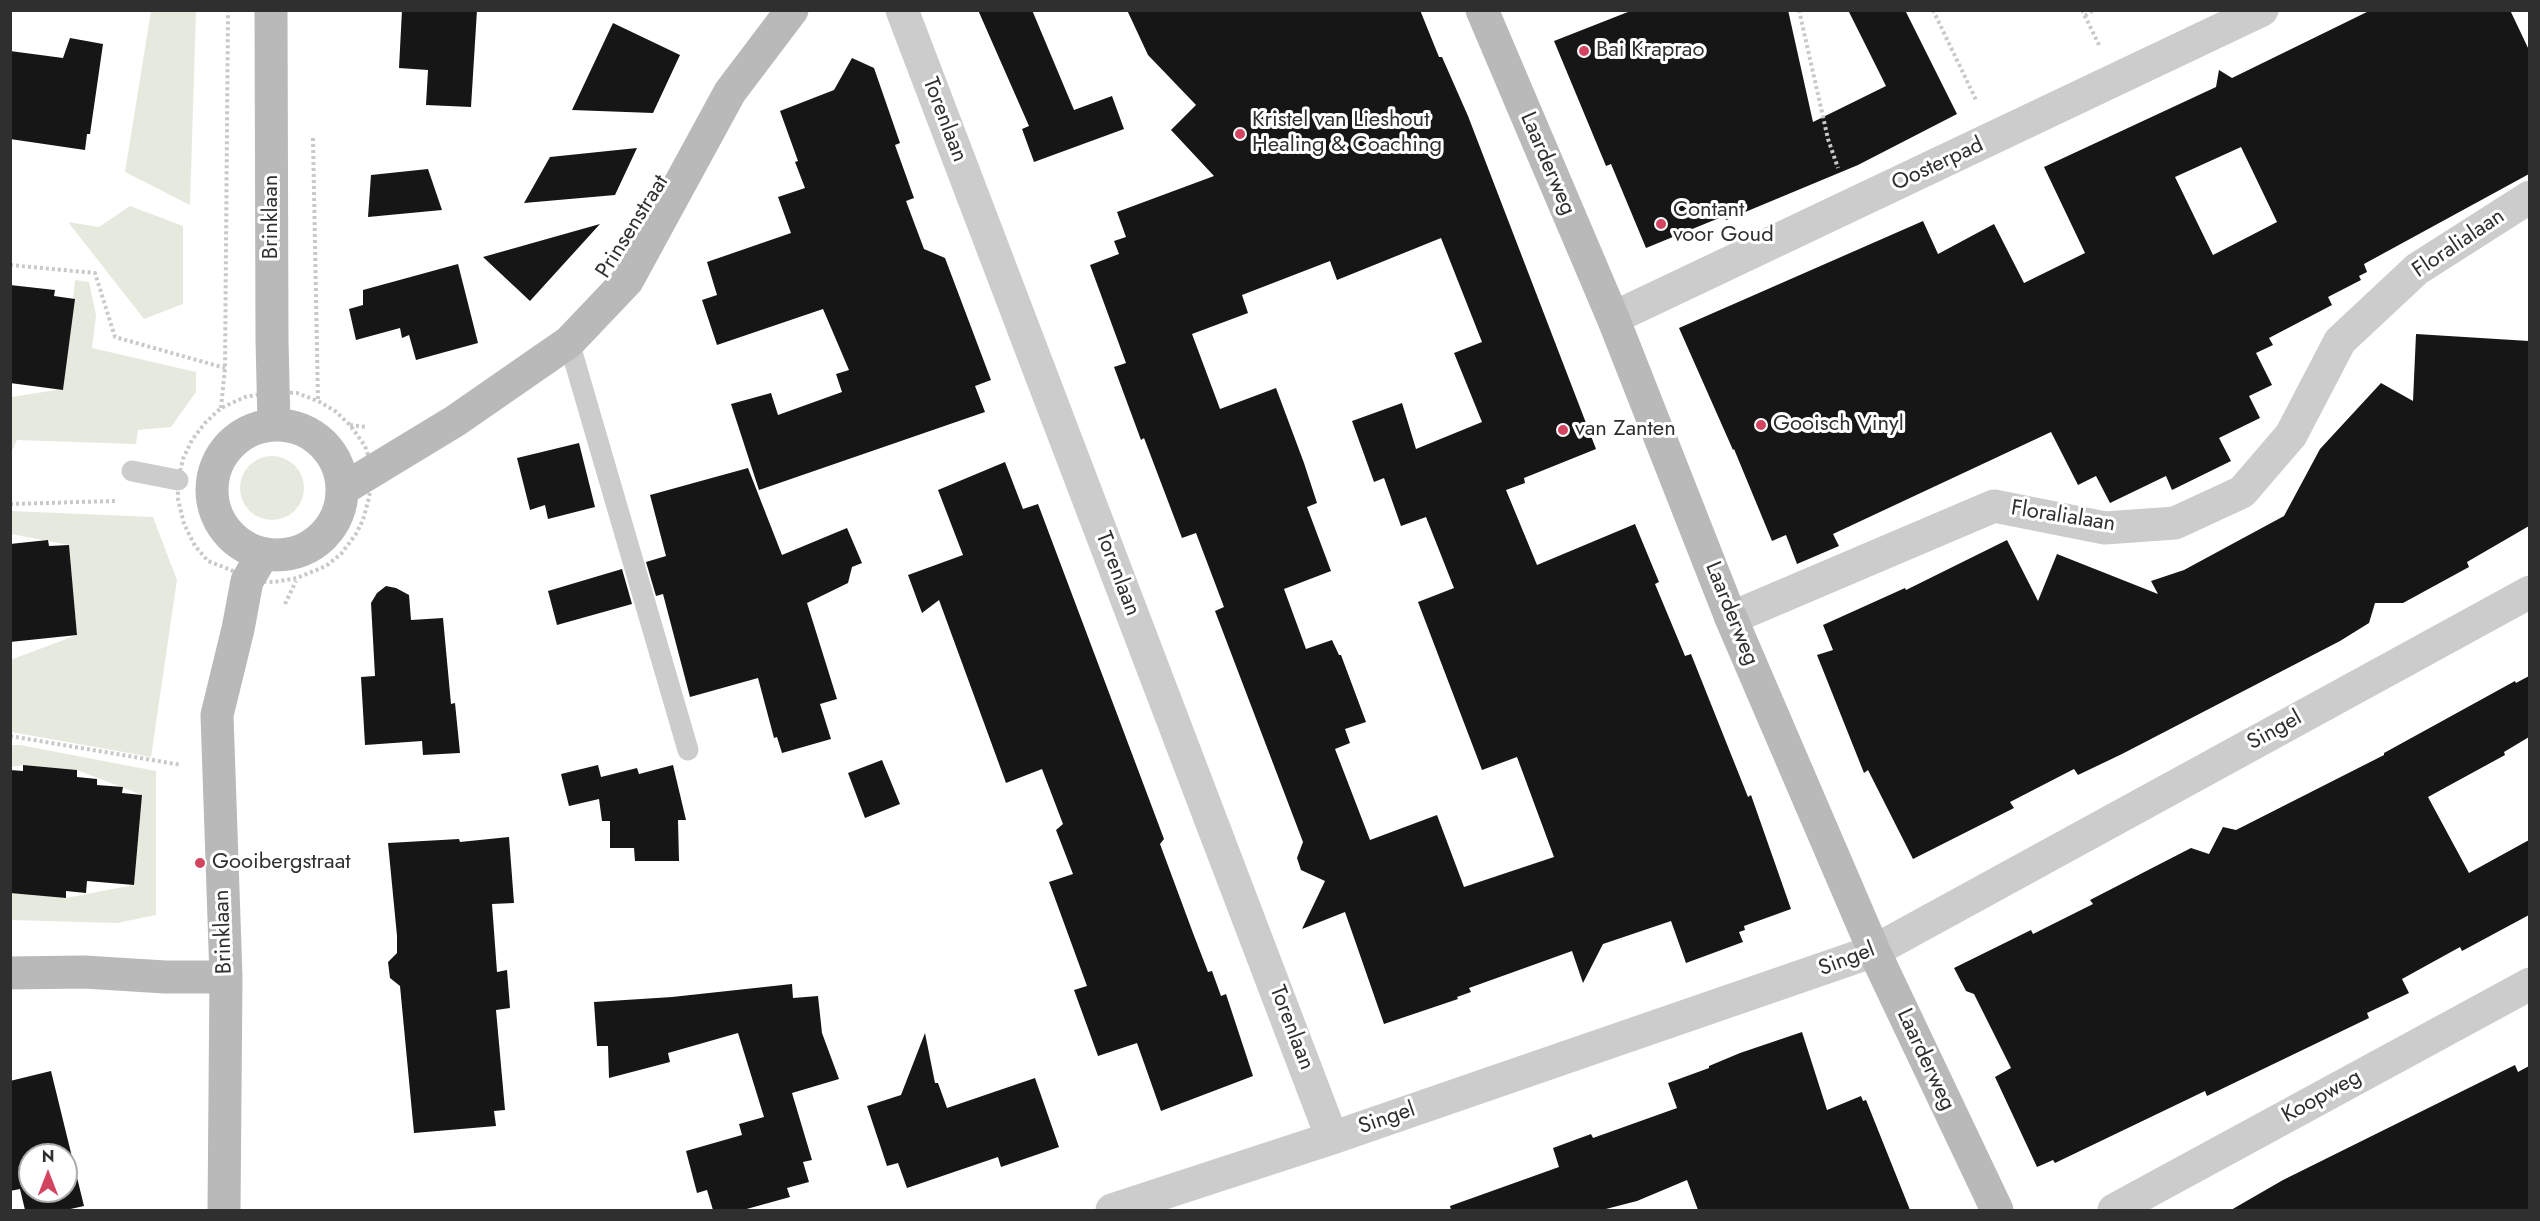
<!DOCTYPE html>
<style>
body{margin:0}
#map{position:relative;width:2540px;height:1221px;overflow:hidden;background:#fff;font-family:Jost,sans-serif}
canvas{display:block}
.frame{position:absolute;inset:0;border:12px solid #2f2f2f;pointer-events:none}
.north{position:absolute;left:18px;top:1143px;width:60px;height:60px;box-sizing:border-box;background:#fff;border:2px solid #acacac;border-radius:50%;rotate:0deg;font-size:16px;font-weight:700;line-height:24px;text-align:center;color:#2f2f2f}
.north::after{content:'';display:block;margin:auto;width:21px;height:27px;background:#d34460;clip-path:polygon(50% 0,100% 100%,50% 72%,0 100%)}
</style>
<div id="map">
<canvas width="2540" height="1221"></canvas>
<div class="frame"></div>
<div class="north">N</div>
</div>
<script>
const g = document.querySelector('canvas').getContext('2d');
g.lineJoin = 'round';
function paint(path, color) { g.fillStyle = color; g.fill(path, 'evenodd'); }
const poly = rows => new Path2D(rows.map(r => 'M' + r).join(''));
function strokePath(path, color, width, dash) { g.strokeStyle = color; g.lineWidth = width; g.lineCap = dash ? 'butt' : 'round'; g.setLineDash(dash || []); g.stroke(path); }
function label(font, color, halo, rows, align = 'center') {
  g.font = font + ' Jost,sans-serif'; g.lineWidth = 6; g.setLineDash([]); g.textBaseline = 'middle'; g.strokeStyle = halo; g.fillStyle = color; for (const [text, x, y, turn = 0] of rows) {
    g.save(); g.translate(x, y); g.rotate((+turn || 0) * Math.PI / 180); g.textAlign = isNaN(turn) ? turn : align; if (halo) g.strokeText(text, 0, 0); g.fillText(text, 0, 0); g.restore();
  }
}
paint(poly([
 [151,11,196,11,190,205,125,172],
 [130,206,183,226,183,304,144,319,68,222,99,227],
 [75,280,89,282,96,315,92,348,196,372,196,392,171,427,138,430,136,444,17,440,11,453,11,397,63,389],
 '240 488a32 32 0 1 1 64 0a32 32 0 1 1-64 0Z',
 [11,511,153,517,177,580,151,757,11,732,10,660,77,635,69,545,11,534],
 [10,745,20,745,156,771,156,915,117,923,11,920,11,892,66,898,134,885,142,795,77,770,23,765,11,767]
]), '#e6eade');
paint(poly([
 [402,10,477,10,471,107,426,105,428,70,399,68],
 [978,10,1032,10,1074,110,1112,96,1124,129,1034,162,1022,129,1029,126],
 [1127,10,1420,10,1439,57,1442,57,1468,116,1596,449,1524,478,1525,483,1506,490,1537,565,1635,524,1659,582,1655,584,1685,656,1691,654,1748,797,1751,795,1791,909,1744,926,1745,930,1739,932,1743,942,1686,963,1671,921,1603,944,1583,983,1572,951,1469,988,1471,992,1457,997,1458,999,1384,1024,1345,912,1302,929,1325,881,1301,870,1297,858,1303,842,1215,611,1224,607,1196,533,1182,538,1144,438,1141,440,1114,367,1126,363,1090,265,1119,254,1114,241,1126,237,1117,212,1214,176,1171,130,1196,105,1148,55],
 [1441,238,1482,342,1454,353,1482,422,1416,449,1402,403,1352,421,1374,482,1384,478,1401,526,1426,517,1454,588,1418,602,1482,770,1517,757,1554,857,1464,887,1437,815,1370,840,1335,749,1350,743,1345,729,1366,722,1341,655,1339,655,1332,640,1306,649,1284,589,1331,571,1307,507,1317,503,1304,463,1276,388,1220,409,1192,334,1248,313,1242,295,1330,261,1337,280],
 [1633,10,1788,10,1813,122,1886,86,1848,10,1905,10,1957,114,1858,165,1726,220,1724,216,1646,248,1611,164,1606,166,1554,41],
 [2371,10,2510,10,2529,50,2529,174,2364,264,2367,272,2359,276,2361,280,2328,297,2332,305,2269,338,2273,345,2256,353,2272,385,2249,396,2260,418,2219,438,2231,461,2172,490,2166,476,2110,503,2096,476,2078,485,2051,432,1833,534,1839,546,1797,564,1786,535,1772,541,1734,449,1733,450,1679,328,1923,221,1938,254,1994,224,2024,283,2085,253,2044,167,2216,87,2219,70,2232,78],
 [2241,147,2277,222,2213,255,2175,177],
 [613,23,680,55,653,113,572,110],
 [70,38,103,44,90,134,87,134,85,150,10,139,10,51,63,58],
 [852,58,874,68,900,143,895,145,914,198,906,201,924,249,945,258,991,380,975,386,985,412,759,490,731,404,771,393,778,415,842,392,836,374,849,370,823,309,717,345,702,300,717,295,707,262,791,233,778,197,805,188,795,162,798,161,780,111,834,90],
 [637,148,615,195,524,203,550,157],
 [428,169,442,210,368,217,371,175],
 [600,224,530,301,483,257],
 [458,264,478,343,416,360,409,335,402,338,400,328,356,340,349,309,363,305,363,290],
 [10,285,55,290,54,296,75,299,63,390,10,383],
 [2416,334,2529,341,2529,526,2467,562,2469,567,2403,603,2375,603,2369,623,2340,641,2122,754,2078,775,2074,769,2010,802,2014,808,1913,859,1868,770,1864,773,1817,655,1833,650,1823,625,1905,588,1906,590,2007,540,2038,601,2057,554,2158,594,2151,581,2184,570,2284,516,2320,449,2381,383,2413,401],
 [579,443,595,507,548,519,545,505,530,510,517,458],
 [1005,462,1023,509,1038,504,1149,799,1164,839,1160,844,1193,933,1208,972,1212,971,1221,996,1226,994,1253,1076,1161,1111,1137,1043,1098,1056,1074,990,1087,986,1049,882,1073,874,1056,830,1063,824,1042,769,1006,783,939,600,922,613,908,575,963,555,938,490],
 [748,468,782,555,847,528,862,563,852,567,848,583,807,603,837,699,820,704,831,739,782,753,777,737,774,738,758,678,690,697,663,594,656,596,646,562,666,556,650,495],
 [48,540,49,546,69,545,77,635,10,642,10,544],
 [622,569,632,604,557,625,548,591],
 [386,586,396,588,409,595,411,620,443,618,451,704,455,703,460,753,423,755,422,741,365,745,361,677,375,676,371,603,377,593],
 [2529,676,2529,737,2504,752,2505,755,2428,797,2469,873,2529,840,2529,915,2462,951,2460,947,2402,979,2409,993,2367,1013,2369,1018,2207,1096,2205,1091,2055,1163,2053,1160,2037,1167,1995,1077,2011,1068,1974,994,1966,991,1954,968,2031,930,2033,934,2093,904,2090,900,2191,848,2209,854,2223,827,2236,830,2384,755,2384,753,2515,681,2516,683],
 [882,760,900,804,865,818,848,773],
 [23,765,77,770,77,777,97,779,97,785,123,787,122,793,142,795,134,885,87,881,86,893,66,891,66,898,10,893,10,770,23,771],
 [598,765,601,777,637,768,639,774,673,765,686,820,678,820,679,861,635,861,634,848,610,848,610,821,602,821,599,799,569,806,561,774],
 [509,837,514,903,492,904,497,972,507,970,510,1008,496,1010,505,1110,494,1111,496,1126,414,1133,400,986,390,978,388,962,397,953,397,936,388,843,459,839,460,842],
 [792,984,793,998,818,996,822,1033,839,1079,792,1093,812,1160,803,1162,809,1182,787,1188,790,1197,743,1210,713,1210,707,1190,697,1193,686,1151,742,1135,739,1124,764,1117,738,1033,668,1053,670,1062,609,1078,608,1046,597,1046,594,1002,672,997],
 [1802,1032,1827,1110,1861,1096,1863,1101,1866,1100,1910,1210,1698,1210,1687,1180,1637,1201,1602,1210,1451,1210,1450,1206,1559,1167,1553,1148,1591,1134,1593,1138,1677,1108,1668,1083,1709,1068,1709,1066,1740,1053],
 [925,1033,935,1083,938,1083,947,1108,1035,1078,1059,1147,1001,1167,998,1157,907,1188,898,1163,887,1166,867,1106,901,1095],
 [2515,1065,2518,1072,2529,1066,2529,1210,2231,1210,2283,1180],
 [51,1071,84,1206,66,1210,25,1210,20,1189,10,1191,10,1081],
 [30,1155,66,1155,66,1191,30,1191]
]), '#161616');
strokePath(poly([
 [1799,10,1828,139,1838,168],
 [1933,10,1977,102],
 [2082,10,2099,45],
 [2085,16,2093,10],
 [313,138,318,401],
 [10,265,95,273,115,337,225,368],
 [272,392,297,393,318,401,335,411,350,425,365,446,373,470,369,498,363,520,356,534,341,554,326,566,297,578,274,582,247,581,231,570,208,561,195,546,184,524,178,499,178,480,183,459,192,440,205,423,221,408,245,397,272,392],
 [221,408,225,368,228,10],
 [350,425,367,427],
 [10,504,115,501],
 [285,604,296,581],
 [10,736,181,765]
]), '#c9c9c9', 4, [3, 3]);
strokePath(poly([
 [569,342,688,750],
 [132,471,178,480]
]), '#ccc', 21);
strokePath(poly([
 [902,10,1332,1138],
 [1613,318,2262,10],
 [1731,618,1994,506,2105,528,2175,523,2242,492,2291,435,2340,341,2417,269,2530,197],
 [1112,1210,1332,1138,1874,951,2530,592],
 [2114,1210,2530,984]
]), '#ccc', 33);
strokePath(poly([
 [271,10,272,340,274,424],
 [1482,10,1613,318,1731,618,1874,951,1997,1210],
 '212 490a65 65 0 1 1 130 0a65 65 0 1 1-130 0Z',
 [343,489,455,421,569,342,627,281,730,92,792,10],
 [10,973,84,972,165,977,226,977],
 [224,1210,226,977,217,715,238,629,247,581,263,554]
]), '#b9b9b9', 33);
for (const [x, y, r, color] of [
 [1584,51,6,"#d34460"],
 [1240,134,6,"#d34460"],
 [1661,224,6,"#d34460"],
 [1761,425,6,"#d34460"],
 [1563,430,6,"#d34460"],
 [200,863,6,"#d34460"]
]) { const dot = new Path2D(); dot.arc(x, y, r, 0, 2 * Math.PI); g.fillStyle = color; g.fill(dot); strokePath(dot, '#fff', 2); }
label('22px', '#2f2f2f', '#fff', [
 ["Bai Kraprao",1596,51],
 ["Kristel van Lieshout",1252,121],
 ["Healing & Coaching",1252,146],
 ["Contant",1673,211],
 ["voor Goud",1673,236],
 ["Gooisch Vinyl",1773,425],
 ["van Zanten",1575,430],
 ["Gooibergstraat",212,863]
], 'left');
label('22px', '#2f2f2f', '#fff', [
 ["Torenlaan",944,120,69],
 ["Laarderweg",1547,164,67],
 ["Oosterpad",1938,165,-25],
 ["Brinklaan",272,217,-90],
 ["Prinsenstraat",633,227,-58],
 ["Floralialaan",2459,244,-34],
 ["Floralialaan",2063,517,9],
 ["Torenlaan",1117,574,69],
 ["Laarderweg",1731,614,68],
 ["Singel",2275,731,-29],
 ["Brinklaan",224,932,-92],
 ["Singel",1847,960,-21],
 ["Torenlaan",1291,1028,69],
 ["Laarderweg",1925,1060,65],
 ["Koopweg",2322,1097,-29],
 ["Singel",1387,1119,-19]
]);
</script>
